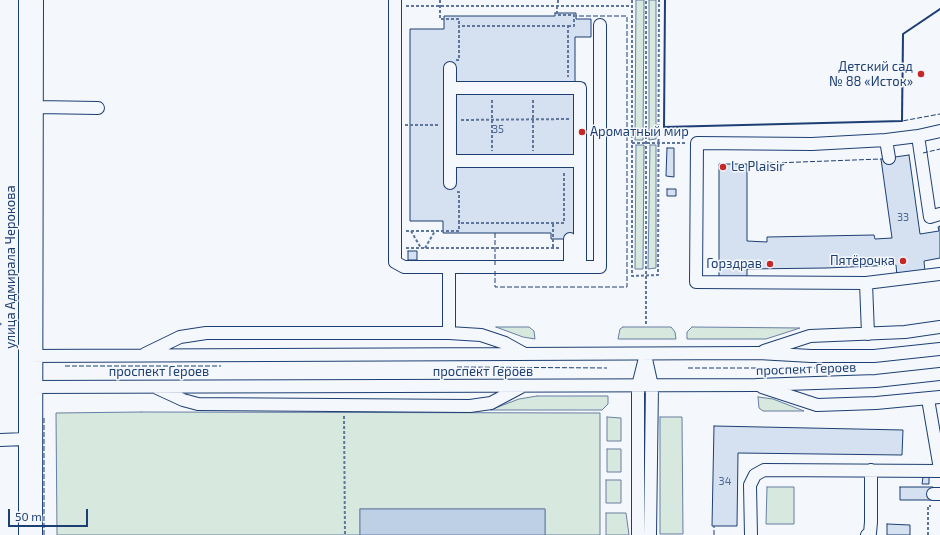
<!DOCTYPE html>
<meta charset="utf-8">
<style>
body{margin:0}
#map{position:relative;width:940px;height:535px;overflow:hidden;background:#f4f7fb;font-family:"Exo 2",sans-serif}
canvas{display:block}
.scale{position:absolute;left:8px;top:509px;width:80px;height:18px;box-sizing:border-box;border:2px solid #1d3f73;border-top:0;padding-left:5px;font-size:12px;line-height:14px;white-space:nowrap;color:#1d3f73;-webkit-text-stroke:3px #f4f7fb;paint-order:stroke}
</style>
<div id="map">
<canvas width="940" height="535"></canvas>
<div class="scale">50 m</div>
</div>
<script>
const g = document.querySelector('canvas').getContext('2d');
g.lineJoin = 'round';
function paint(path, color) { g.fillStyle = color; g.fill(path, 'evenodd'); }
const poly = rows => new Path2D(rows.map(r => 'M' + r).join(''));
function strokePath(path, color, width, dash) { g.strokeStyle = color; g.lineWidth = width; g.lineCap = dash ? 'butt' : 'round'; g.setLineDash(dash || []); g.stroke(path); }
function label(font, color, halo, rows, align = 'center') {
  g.font = font + ' "Exo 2",sans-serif'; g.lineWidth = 3; g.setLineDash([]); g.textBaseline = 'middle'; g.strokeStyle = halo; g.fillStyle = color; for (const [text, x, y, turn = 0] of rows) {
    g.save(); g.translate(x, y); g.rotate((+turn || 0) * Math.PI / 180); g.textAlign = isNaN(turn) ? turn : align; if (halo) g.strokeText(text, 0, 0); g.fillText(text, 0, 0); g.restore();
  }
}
const green = poly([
 [636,0,644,0,643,140,635,140,636,0],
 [649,0,656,0,656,139,649,140,649,0],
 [636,145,644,145,643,269,635,269,636,145],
 [650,145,656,145,656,268,648,269,650,145],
 [496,327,529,327,534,331,535,339,523,337,496,327],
 [623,327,671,327,675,332,676,339,618,339,620,329,623,327],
 [692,327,800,328,766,339,687,339,687,332,692,327],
 [537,396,608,396,608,404,602,410,490,410,519,399,537,396],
 [758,397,773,399,804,411,763,411,759,408,758,397],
 [141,412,600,413,600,535,545,535,545,509,360,509,360,535,57,535,56,413,141,412],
 [607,417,621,418,621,441,607,441,607,417],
 [660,417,682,417,683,534,660,534,660,417],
 [607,449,621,449,621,472,607,472,607,449],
 [606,480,621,480,621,503,606,503,606,480],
 [767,487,794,487,794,524,766,524,767,487],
 [606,513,626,513,629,535,606,535,606,513]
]);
paint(green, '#d7e8df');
strokePath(green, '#687fa3', 1);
const water = poly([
 [360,509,545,509,545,535,360,535,360,509]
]);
paint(water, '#bed0e5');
strokePath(water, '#687fa3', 1);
const building = poly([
 [555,13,576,13,576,19,591,19,591,37,575,37,575,83,585,83,586,239,551,239,551,233,443,233,443,221,410,221,410,29,444,29,444,16,555,16,555,13],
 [667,148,674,148,674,177,666,176,667,148],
 [909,155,920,234,939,231,938,227,940,226,940,258,924,261,925,272,897,276,896,265,826,268,747,269,747,279,719,279,719,164,747,164,747,241,767,242,767,237,874,235,875,239,892,238,881,159,909,155],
 [667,189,676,189,676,196,667,196,667,189],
 [408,251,417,251,417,260,408,260,408,251],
 [714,426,903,430,902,455,738,453,737,526,712,526,714,426],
 [923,477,929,477,929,484,922,484,923,477],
 [900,487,933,487,933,500,900,500,900,487],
 [887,524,910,525,910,535,887,535,887,524]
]);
paint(building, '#d5e0f0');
strokePath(building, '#1d3f73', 1);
const minor = poly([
 [395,0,395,262,404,267,449,267,449,333],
 [450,68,450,88],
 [37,107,98,108],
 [940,131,918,136,886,140,812,144,697,143,696,282,866,283,940,274],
 [918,136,930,217,940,214],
 [886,140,889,158],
 [450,161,580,161],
 [450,183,450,88,580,88,580,267],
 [570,239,570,267],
 [449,267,600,267,600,25],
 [866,283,868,334],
 [764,351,810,336,905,332,940,327],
 [145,354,180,337,206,333,449,333,481,335,505,343,523,353],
 [25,356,758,353,811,356,874,356,940,349],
 [646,359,652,386,650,535],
 [25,387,756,385,876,381,940,374],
 [762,387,817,405,876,403,940,397],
 [157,388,183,400,198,404,470,406,491,403,521,387],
 [928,399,940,469],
 [0,440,25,439],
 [933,494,940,494],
 [25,535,25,0],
 [36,535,37,0],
 [638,535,638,386,646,354],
 [751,535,750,485,755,475,764,470,940,471],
 [867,535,870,533,871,522,871,470]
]);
strokePath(minor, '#1d3f73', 14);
strokePath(poly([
 [440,0,440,19,459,19,459,26],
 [558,0,558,6],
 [632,0,632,276,658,275,659,0],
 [406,6,632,6],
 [557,6,557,15,574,15,574,26,568,26],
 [456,60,459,60,459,26,568,26,568,77],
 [492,100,492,151],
 [533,100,533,151],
 [461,120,569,119],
 [405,125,439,125],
 [611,133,632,133],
 [632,143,687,143],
 [457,192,459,192,459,223,564,223,564,173],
 [553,224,553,248],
 [406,231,459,231,459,223],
 [411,231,421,248],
 [406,248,560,248],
 [425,248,435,231],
 [646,324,646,0],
 [0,325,1,323],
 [344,416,345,535],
 [928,535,928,506,931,506]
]), '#5e769c', 2, [3, 2]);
strokePath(minor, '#f4f7fb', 12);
strokePath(poly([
 [940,9,903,34,902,121,940,114],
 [923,153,940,149],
 [747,164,881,159],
 [495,233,495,265],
 [495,271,495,287,627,287,627,16,576,16],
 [65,366,221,366],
 [457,367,607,368],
 [688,368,843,368],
 [44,418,44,535],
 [714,535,714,526]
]), '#1d3f73', 1, [5, 2]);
strokePath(poly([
 [665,0,664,127,902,121,903,34,940,9]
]), '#1d3f73', 2);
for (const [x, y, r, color] of [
 [921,74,4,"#c62828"],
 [582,132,4,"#c62828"],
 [723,167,4,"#c62828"],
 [903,261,4,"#c62828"],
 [770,264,4,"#c62828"]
]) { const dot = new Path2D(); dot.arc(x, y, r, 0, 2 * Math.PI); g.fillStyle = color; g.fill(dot); strokePath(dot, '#f4f7fb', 1.5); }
label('11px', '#4b6792', null, [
 ["35",498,129],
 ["33",903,217],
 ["34",725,481]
]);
label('13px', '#1d3f73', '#f4f7fb', [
 ["Детский сад",913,67],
 ["№ 88 «Исток»",913,82],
 ["Ароматный мир",590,132,"left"],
 ["Le Plaisir",731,167,"left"],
 ["Пятёрочка",895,261],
 ["Горздрав",762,264]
], 'right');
label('13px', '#1d3f73', '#f4f7fb', [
 ["улица Адмирала Черокова",11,267,-90],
 ["проспект Героев",806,369,-2],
 ["проспект Героев",159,372],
 ["проспект Героев",483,372]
]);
</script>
